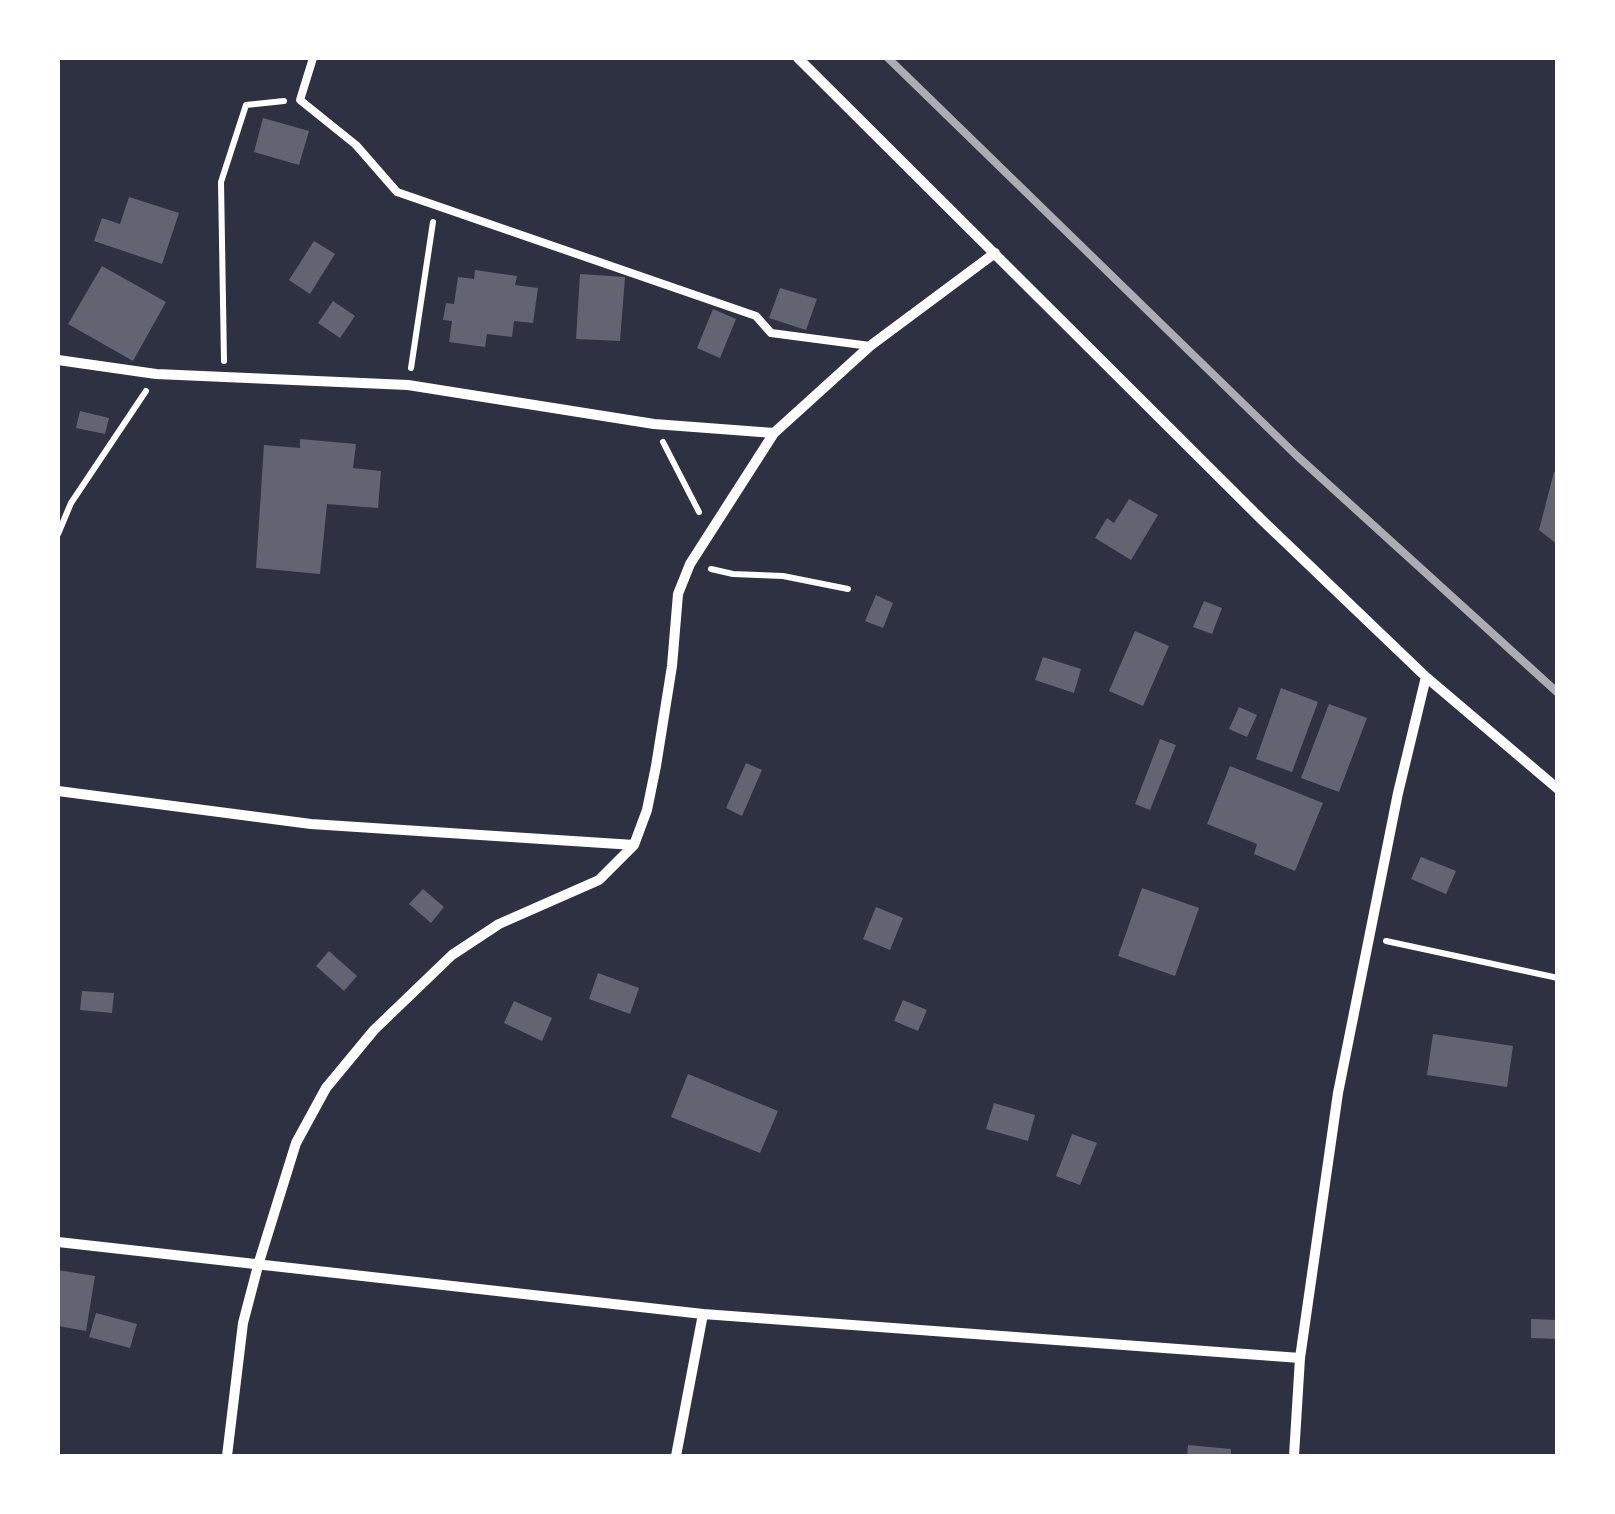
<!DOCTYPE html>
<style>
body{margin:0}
#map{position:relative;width:1615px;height:1514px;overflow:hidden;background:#2d3142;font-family:Cabin,sans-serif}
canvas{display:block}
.frame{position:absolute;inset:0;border:60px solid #fff;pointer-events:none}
</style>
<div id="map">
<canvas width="1615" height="1514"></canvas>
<div class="frame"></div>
</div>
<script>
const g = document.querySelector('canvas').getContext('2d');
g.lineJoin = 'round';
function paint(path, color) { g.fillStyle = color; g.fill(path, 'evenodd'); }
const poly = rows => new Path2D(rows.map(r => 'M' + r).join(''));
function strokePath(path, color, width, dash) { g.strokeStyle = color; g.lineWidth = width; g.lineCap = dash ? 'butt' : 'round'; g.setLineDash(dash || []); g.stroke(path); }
paint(poly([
 [263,118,309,131,299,165,254,152],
 [129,197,179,213,162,264,94,241,102,218,120,224],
 [314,241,335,254,310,294,289,280],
 [102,266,166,302,133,361,68,324],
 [475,270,517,276,515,285,538,288,533,323,514,321,512,337,487,334,485,347,449,342,452,321,443,320,446,303,454,304,458,277,474,279],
 [580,274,625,277,620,341,576,339],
 [780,288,817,299,806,330,769,318],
 [333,301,355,316,340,338,318,323],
 [713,309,736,319,720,358,697,348],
 [80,411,109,418,105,434,76,428],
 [300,439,356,444,353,468,381,471,378,508,327,504,320,574,256,568,264,445,300,448],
 [1554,472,1558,475,1558,545,1539,530],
 [1129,499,1158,515,1131,560,1095,538,1107,518,1114,523],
 [876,595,893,603,883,628,865,621],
 [1204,601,1222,608,1212,634,1193,627],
 [1135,631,1169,646,1143,706,1109,691],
 [1043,657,1081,669,1074,693,1035,680],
 [1281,688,1318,702,1292,772,1256,759],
 [1329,704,1367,718,1339,792,1301,778],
 [1239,707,1257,715,1247,737,1229,729],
 [1160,739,1176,745,1150,810,1135,804],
 [746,763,762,770,742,816,726,808],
 [1230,766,1323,803,1295,871,1254,854,1257,844,1207,824],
 [1421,857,1456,871,1446,894,1411,879],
 [1142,888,1199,908,1175,976,1118,956],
 [423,889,444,907,431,923,409,904],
 [876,907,903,918,890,950,863,939],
 [329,951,357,976,344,991,316,966],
 [598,973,639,988,630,1014,589,999],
 [82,991,114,993,112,1013,80,1010],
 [903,1000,927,1010,918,1031,894,1021],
 [514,1001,552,1018,542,1041,504,1023],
 [1433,1034,1513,1046,1507,1087,1427,1075],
 [688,1074,778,1111,760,1153,671,1117],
 [994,1103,1035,1115,1028,1141,986,1129],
 [1072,1134,1097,1143,1080,1185,1056,1176],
 [58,1270,95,1276,86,1331,58,1326],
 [96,1313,137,1324,130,1348,89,1337],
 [1531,1319,1558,1320,1558,1339,1531,1338],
 [1188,1445,1231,1449,1231,1456,1187,1456]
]), '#626471');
strokePath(poly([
 [224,361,221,182,246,105,284,101],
 [411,368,433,222],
 [663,442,699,512],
 [58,534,71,503,146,391],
 [711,569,733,574,783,576,848,589],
 [1386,941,1558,978]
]), '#fff', 6);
strokePath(poly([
 [313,58,300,100,356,145,397,192,756,316,771,333,870,346]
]), '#fff', 8);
strokePath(poly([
 [798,58,1262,520,1426,677,1558,789],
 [58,360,156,374,408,385,654,424,774,433],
 [58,791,311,824,634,845],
 [58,1242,703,1314],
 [227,1456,243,1323,259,1262,296,1143,326,1088,374,1030,452,955,499,924,599,880,634,845,647,810,656,766,672,666,678,594,690,564,774,433,870,346,995,253],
 [676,1456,703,1314,1300,1358],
 [1294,1456,1300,1358,1338,1093,1398,793,1426,677]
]), '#fff', 10);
strokePath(poly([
 [888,58,1296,455,1558,693]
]), '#abadb3', 8);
</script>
